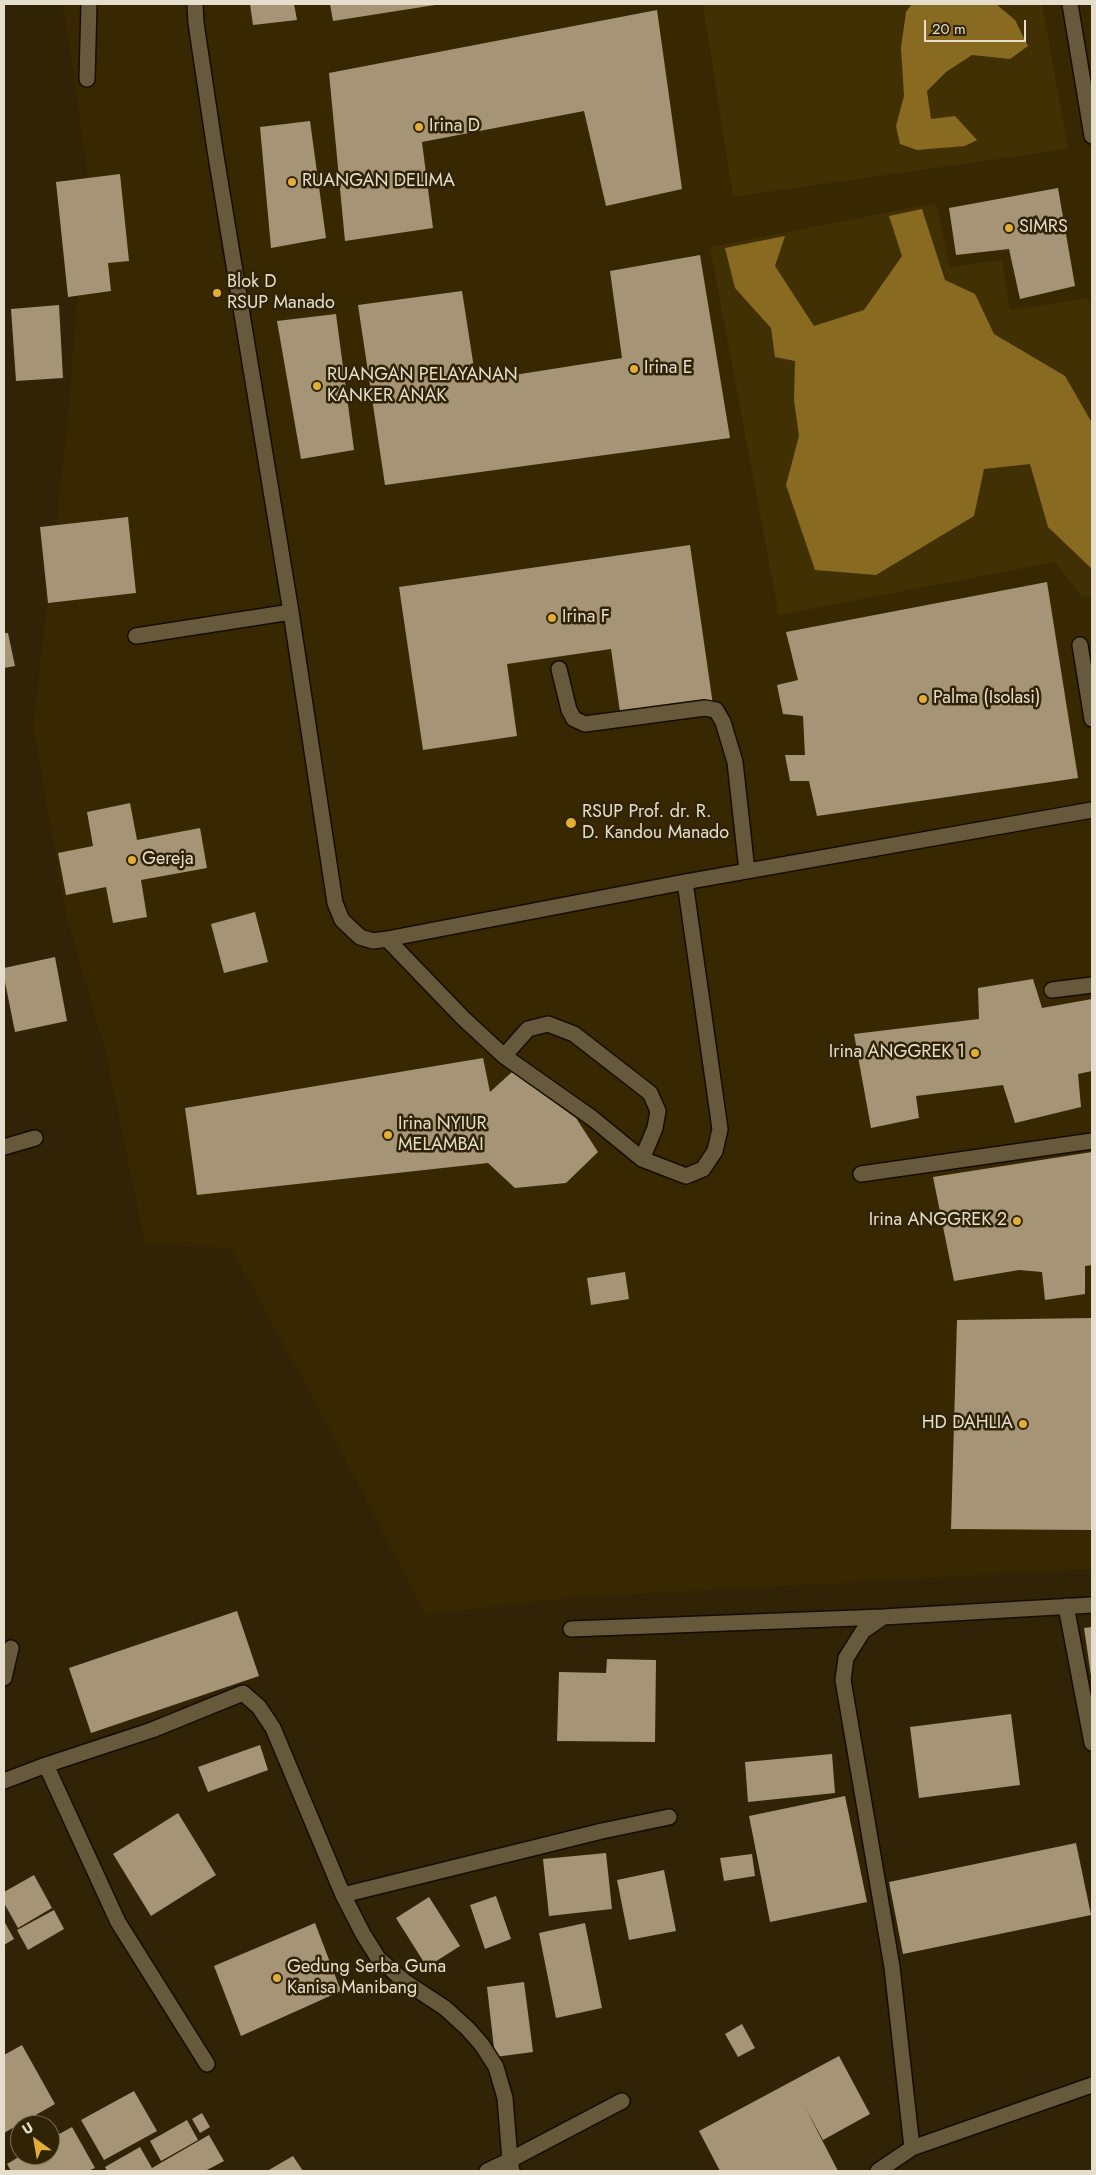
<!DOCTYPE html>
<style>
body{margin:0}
#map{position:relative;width:1096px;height:2175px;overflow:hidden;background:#302306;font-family:Jost,sans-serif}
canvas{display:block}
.frame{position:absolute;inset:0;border:5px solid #e6decd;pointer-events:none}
.north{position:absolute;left:10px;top:2115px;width:50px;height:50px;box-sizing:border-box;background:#302306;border:1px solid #796e56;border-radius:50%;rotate:328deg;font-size:14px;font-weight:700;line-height:20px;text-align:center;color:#e6decd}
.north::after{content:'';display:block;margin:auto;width:18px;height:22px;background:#e2af34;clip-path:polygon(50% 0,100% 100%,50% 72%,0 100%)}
.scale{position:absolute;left:924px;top:20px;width:102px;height:22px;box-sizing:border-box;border:2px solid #e6decd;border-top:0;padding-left:6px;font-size:15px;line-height:18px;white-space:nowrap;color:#e6decd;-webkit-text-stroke:4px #302306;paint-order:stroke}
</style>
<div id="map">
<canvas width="1096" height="2175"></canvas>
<div class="frame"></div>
<div class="north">U</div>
<div class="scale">20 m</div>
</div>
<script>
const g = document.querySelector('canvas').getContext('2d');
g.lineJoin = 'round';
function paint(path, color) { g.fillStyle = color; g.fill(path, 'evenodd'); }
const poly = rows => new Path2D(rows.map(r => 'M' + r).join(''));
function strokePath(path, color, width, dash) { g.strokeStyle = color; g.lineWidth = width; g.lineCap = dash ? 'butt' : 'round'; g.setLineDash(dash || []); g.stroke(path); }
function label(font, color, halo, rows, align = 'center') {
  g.font = font + ' Jost,sans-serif'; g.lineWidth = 5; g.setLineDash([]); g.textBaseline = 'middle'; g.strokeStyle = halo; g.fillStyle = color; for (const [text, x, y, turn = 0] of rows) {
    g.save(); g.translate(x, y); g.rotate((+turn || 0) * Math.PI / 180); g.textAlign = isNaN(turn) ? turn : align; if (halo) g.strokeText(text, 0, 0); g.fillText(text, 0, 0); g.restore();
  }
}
paint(poly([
 [63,4,1092,4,1092,1569,568,1598,425,1615,331,1432,231,1248,145,1244,106,1054,67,919,33,727,67,428,87,170]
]), '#382802');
paint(poly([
 [703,4,1042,4,1068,149,733,197],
 [936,203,950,267,1002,260,1010,310,1089,298,1092,317,1092,597,1082,597,1055,562,779,615,710,247]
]), '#423005');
paint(poly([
 [912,4,996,4,1015,20,1028,46,1010,59,972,55,946,72,927,91,931,119,955,116,977,140,965,146,917,150,900,144,896,126,904,96,901,48,906,12],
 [922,209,945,280,975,294,994,334,1065,376,1092,423,1092,569,1048,527,1030,464,984,469,974,516,876,575,815,570,786,485,799,436,794,400,795,361,775,357,771,328,735,288,725,248,785,236,775,266,814,326,864,310,902,256,889,216]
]), '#896a21');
paint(poly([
 [250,4,294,4,297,20,253,25],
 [330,4,435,4,435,5,333,21],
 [657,10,682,189,606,206,584,111,422,142,433,228,345,241,329,73],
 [310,121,326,238,271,248,260,127],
 [120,174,129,261,108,263,111,291,68,297,56,182],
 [1058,188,1075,286,1020,299,1009,249,956,255,949,208],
 [700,255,730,438,385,485,358,305,462,291,476,381,622,358,610,271],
 [59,305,63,378,16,381,11,309],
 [336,314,354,450,301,459,277,321],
 [128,517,136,593,48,603,40,527],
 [690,545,713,705,621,719,611,649,507,664,517,736,423,750,399,587],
 [1047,582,1078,778,817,816,809,781,790,781,785,755,805,755,803,716,783,714,777,685,798,680,786,632],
 [4,633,8,633,15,666,4,668],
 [130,803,137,840,200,828,207,868,141,880,147,917,113,923,106,887,66,895,58,853,93,846,87,812],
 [255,912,268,962,224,973,211,924],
 [55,957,67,1021,15,1032,4,977,4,968],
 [1033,979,1042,1008,1092,999,1092,1071,1078,1074,1081,1107,1015,1123,1003,1085,916,1096,919,1118,871,1128,854,1034,979,1019,978,988],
 [483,1058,490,1092,512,1072,576,1118,598,1152,566,1183,515,1188,488,1163,197,1195,185,1108],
 [1092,1152,1092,1265,1085,1266,1085,1294,1045,1300,1042,1272,1019,1270,954,1281,933,1177],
 [625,1272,629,1299,591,1305,587,1278],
 [1092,1318,1092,1530,951,1529,957,1320],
 [237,1611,259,1676,91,1733,69,1668],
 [1092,1627,1092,1676,1091,1676,1084,1628],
 [607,1659,656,1660,655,1742,557,1741,559,1672,606,1673],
 [1011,1714,1020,1785,919,1798,910,1727],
 [260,1745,268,1770,208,1792,198,1767],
 [832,1754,835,1793,748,1802,745,1762],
 [845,1796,867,1902,770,1922,749,1816],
 [178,1813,216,1875,151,1916,113,1854],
 [1076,1843,1091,1915,903,1954,889,1882],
 [606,1853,612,1909,549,1916,543,1859],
 [752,1854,755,1876,724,1881,720,1858],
 [664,1870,676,1931,629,1940,617,1880],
 [34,1875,52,1908,18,1928,4,1903,4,1892],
 [496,1896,511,1939,485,1949,470,1905],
 [429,1897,460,1946,427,1967,396,1918],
 [54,1910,64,1929,28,1950,17,1930],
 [4,1921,14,1939,4,1945],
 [315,1923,341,1991,241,2036,214,1966],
 [585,1923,602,2008,556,2018,539,1933],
 [524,1982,533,2052,495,2057,487,1987],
 [742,2024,755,2048,738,2057,725,2034],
 [22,2045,55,2104,4,2133,4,2055],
 [839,2056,870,2114,823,2140,805,2107,838,2171,720,2171,699,2131],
 [134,2091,157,2131,104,2160,81,2120],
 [202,2113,210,2127,200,2133,192,2119],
 [187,2120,198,2140,161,2161,150,2141],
 [72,2127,95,2168,88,2171,11,2171,7,2164,22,2155,50,2155,50,2139],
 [209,2135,224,2161,205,2171,107,2171,105,2167,140,2147,152,2168],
 [293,2156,303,2171,267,2171]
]), '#a59576');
const lane = poly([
 [195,4,196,23,215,150,291,612,335,903,342,920,360,937,373,941,387,939,685,882,1092,810],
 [1070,4,1092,136],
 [87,79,89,4],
 [136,636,291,612],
 [1080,645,1092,719],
 [559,669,569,710,574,719,585,724,705,708,716,710,723,722,735,762,747,871],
 [387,939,463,1018,504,1056,592,1118,642,1159,686,1176,703,1169,715,1151,720,1129,685,882],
 [1052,990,1092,985],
 [504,1056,528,1029,548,1024,574,1034,650,1093,658,1111,655,1128,642,1159],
 [861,1174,1092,1141]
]);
const street = poly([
 [4,1147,35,1138],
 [1066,1606,1092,1743],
 [571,1629,883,1617],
 [4,1678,11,1648],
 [46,1765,152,1730,243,1693,259,1707,273,1728,343,1895,363,1934,378,1958,404,1981,445,2008,468,2029,482,2045,496,2067,505,2098,510,2160,622,2101],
 [4,1781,46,1765,118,1922,207,2064],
 [343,1895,602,1831,669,1817],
 [912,2148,1092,2085],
 [487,2171,510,2160,512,2171],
 [878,2171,912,2148,892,1967,843,1680,846,1658,863,1631,883,1617,1092,1605]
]);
strokePath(lane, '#160d00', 18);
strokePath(street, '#160d00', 18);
strokePath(lane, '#67593c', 15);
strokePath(street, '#67593c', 15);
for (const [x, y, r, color] of [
 [419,127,5,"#e2af34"],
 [292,182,5,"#e2af34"],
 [1009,228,5,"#e2af34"],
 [217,293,5,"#e2af34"],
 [634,369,5,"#e2af34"],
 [317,386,5,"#e2af34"],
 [552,618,5,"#e2af34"],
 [923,699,5,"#e2af34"],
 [571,823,6,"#e2af34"],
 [132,860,5,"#e2af34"],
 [975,1053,5,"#e2af34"],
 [388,1135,5,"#e2af34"],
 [1017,1221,5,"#e2af34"],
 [1023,1424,5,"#e2af34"],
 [277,1978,5,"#e2af34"]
]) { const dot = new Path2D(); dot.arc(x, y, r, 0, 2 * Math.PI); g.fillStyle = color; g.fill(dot); strokePath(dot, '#302306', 2); }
label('18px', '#e6decd', '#302306', [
 ["Irina D",429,127],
 ["RUANGAN DELIMA",302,182],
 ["SIMRS",1019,228],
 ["Blok D",227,283],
 ["RSUP Manado",227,304],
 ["Irina E",644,369],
 ["RUANGAN PELAYANAN",327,376],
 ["KANKER ANAK",327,397],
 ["Irina F",562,618],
 ["Palma (Isolasi)",933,699],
 ["RSUP Prof. dr. R.",582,813],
 ["D. Kandou Manado",582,834],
 ["Gereja",142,860],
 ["Irina ANGGREK 1",965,1053,"right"],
 ["Irina NYIUR",398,1125],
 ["MELAMBAI",398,1146],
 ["Irina ANGGREK 2",1007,1221,"right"],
 ["HD DAHLIA",1013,1424,"right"],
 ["Gedung Serba Guna",287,1968],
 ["Kanisa Manibang",287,1989]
], 'left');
</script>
